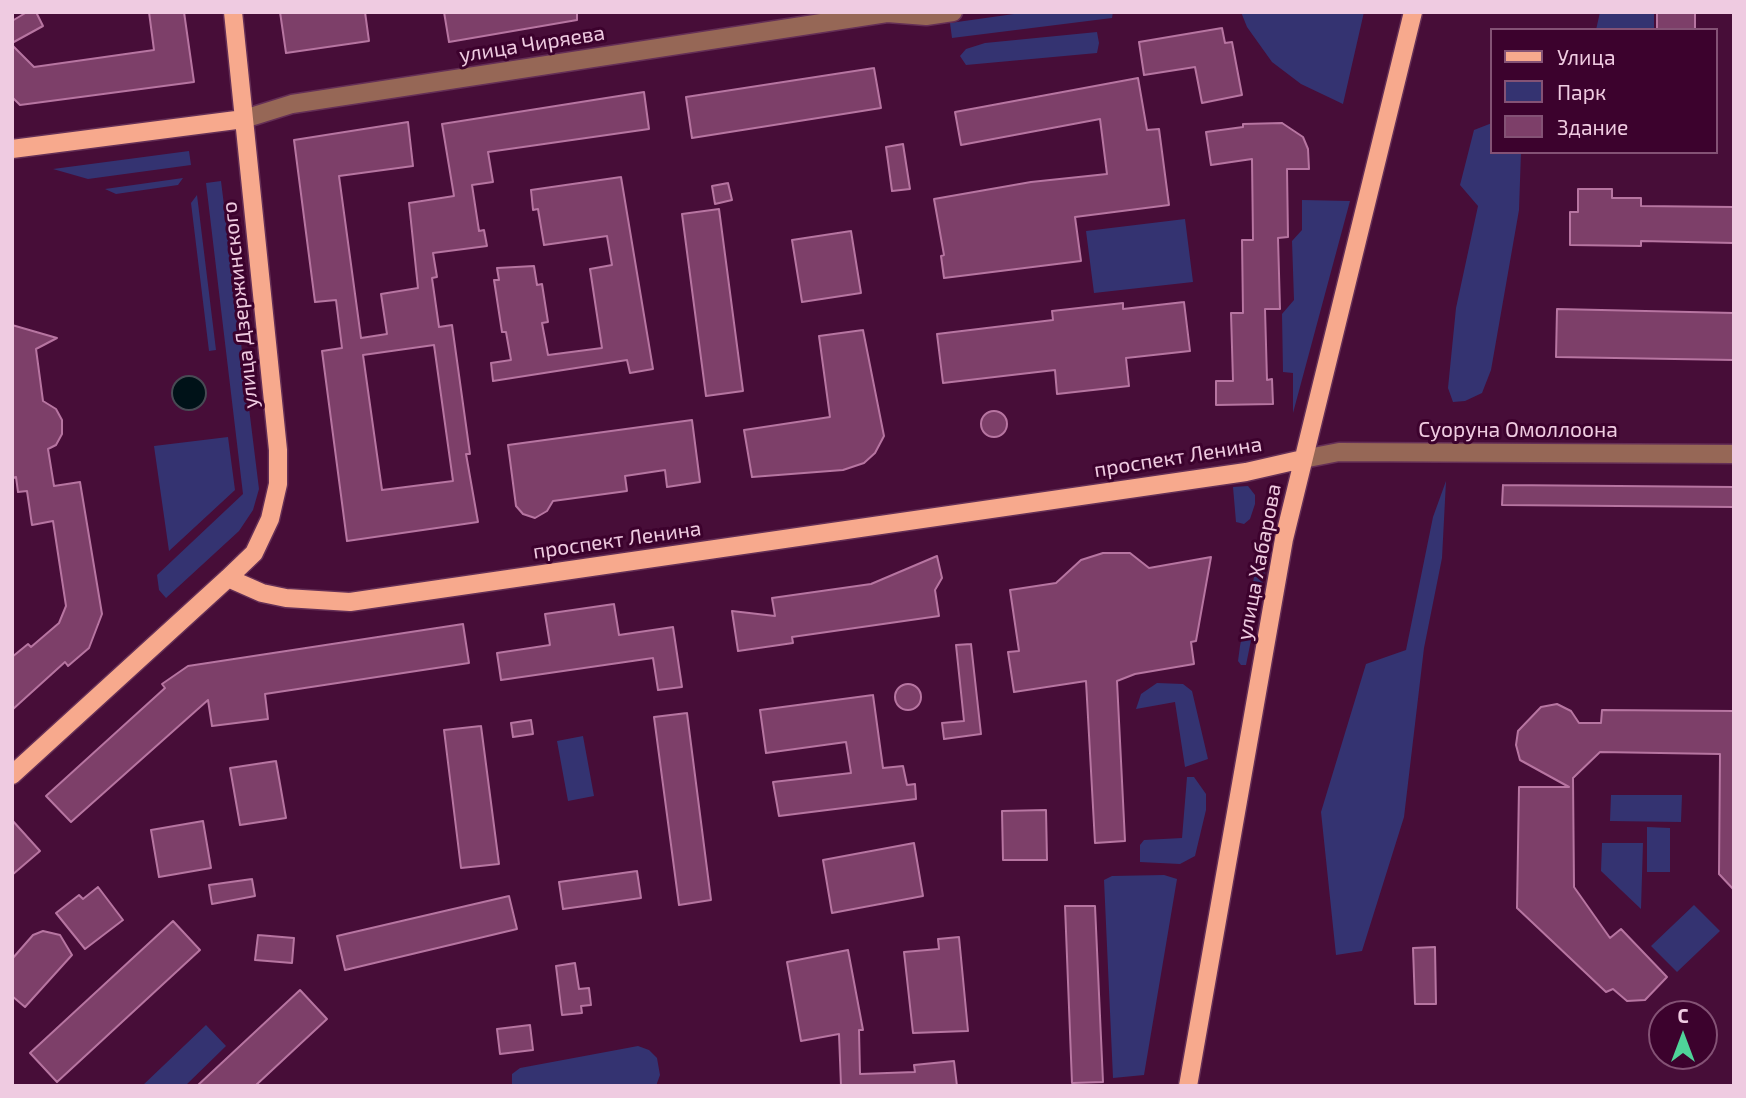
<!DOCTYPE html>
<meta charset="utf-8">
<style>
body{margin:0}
#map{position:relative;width:1746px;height:1098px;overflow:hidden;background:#470d38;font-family:"Exo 2",sans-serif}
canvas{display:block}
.frame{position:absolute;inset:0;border:14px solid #efcbe1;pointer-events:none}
.legend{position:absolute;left:1490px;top:28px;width:228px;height:126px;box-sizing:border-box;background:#3c022d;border:2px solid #845275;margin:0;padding:9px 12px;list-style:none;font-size:21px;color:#efcbe1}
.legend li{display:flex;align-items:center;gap:14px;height:35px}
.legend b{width:35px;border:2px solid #845275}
.north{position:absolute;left:1648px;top:1000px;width:70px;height:70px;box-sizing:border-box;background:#3c022d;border:2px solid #845275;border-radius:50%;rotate:0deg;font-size:19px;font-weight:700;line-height:28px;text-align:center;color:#efcbe1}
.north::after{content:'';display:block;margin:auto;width:24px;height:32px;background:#4fd399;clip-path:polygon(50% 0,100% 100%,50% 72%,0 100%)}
</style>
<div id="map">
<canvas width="1746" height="1098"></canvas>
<div class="frame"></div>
<ul class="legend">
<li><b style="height:9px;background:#f7a98d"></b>Улица</li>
<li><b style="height:19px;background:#343371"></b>Парк</li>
<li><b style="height:19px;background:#7d3f69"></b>Здание</li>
</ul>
<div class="north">С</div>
</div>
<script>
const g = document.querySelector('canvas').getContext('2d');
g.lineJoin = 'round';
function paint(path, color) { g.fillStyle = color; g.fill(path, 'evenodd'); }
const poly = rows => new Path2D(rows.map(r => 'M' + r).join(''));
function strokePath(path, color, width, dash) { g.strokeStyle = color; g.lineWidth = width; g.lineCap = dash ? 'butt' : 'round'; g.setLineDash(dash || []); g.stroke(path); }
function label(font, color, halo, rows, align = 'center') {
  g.font = font + ' "Exo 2",sans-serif'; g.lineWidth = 6; g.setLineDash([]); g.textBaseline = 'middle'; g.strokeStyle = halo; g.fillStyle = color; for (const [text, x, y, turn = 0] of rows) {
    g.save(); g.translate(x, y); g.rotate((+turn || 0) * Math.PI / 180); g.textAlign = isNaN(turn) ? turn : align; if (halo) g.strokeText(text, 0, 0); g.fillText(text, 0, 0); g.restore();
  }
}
paint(poly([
 [1028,12,1113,12,1112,18,952,38,950,23],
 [1241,12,1364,12,1343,104,1301,84,1272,62,1247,27],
 [1600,12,1654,12,1654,30,1596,30],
 [1097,32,1099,43,1097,53,966,65,960,56,966,49,985,43],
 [1492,123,1492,152,1521,152,1519,210,1491,370,1482,393,1465,401,1453,402,1448,388,1456,308,1478,206,1460,185,1474,130],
 [189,151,191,165,88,179,53,169],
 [183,178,178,185,116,194,105,189],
 [221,181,259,489,253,510,239,531,166,598,159,590,157,575,243,494,206,183],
 [197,195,216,350,209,351,191,203],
 [1302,200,1350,201,1293,413,1293,373,1283,372,1282,314,1294,300,1292,241,1302,230],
 [1185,219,1193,282,1094,293,1086,231],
 [228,437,235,490,169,551,154,446],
 [1446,481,1442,558,1424,648,1404,817,1362,951,1336,955,1321,812,1366,664,1406,650,1433,517],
 [1248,486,1255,495,1255,504,1250,519,1244,524,1236,522,1233,487],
 [1263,533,1271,533,1271,541,1246,665,1241,665,1238,661,1240,646],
 [1157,683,1183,684,1192,691,1208,759,1185,767,1175,702,1136,709,1141,694],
 [583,736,594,796,568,801,557,741],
 [1187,777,1194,777,1206,794,1206,810,1195,856,1180,864,1140,862,1140,845,1144,840,1182,838],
 [1611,795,1682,795,1681,822,1610,821],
 [1647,827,1670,828,1670,872,1647,872],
 [1602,843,1643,843,1641,909,1601,871],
 [1164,875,1177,879,1144,1075,1113,1078,1104,880,1112,876],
 [1694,905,1720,931,1677,972,1651,946],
 [206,1025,226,1046,185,1086,142,1086],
 [638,1046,649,1050,657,1058,660,1075,656,1086,512,1086,512,1074,520,1068]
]), '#343371');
const water = poly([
 '172 393a17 17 0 1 1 34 0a17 17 0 1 1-34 0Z'
]);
paint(water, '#001218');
strokePath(water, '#484a54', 2);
const building = poly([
 [27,12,36,12,43,26,12,43,12,21,27,12],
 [149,12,184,12,194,82,20,105,12,97,12,45,34,67,154,50,149,12],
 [280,12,365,12,369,41,286,53,280,12],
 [444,12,577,12,577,20,449,42,444,12],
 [1657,12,1695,12,1695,30,1657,30,1657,12],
 [1222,28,1225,43,1232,42,1242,95,1202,103,1195,67,1144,75,1139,42,1222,28],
 [874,68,881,108,692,138,686,97,874,68],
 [1138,78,1147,130,1159,129,1169,205,1075,217,1081,261,944,278,941,256,944,255,934,199,1031,182,1107,174,1100,119,961,145,955,112,1138,78],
 [644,92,649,129,488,152,493,182,472,185,479,231,484,230,487,246,433,253,437,277,432,278,439,327,452,325,470,454,466,454,478,522,347,541,322,351,342,348,336,300,315,302,294,140,408,122,413,166,339,176,361,338,387,334,381,294,418,288,409,203,454,196,442,124,644,92],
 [434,345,453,481,382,490,363,355,434,345],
 [1282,123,1303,137,1308,149,1309,169,1287,169,1288,237,1278,238,1280,309,1265,309,1267,380,1272,379,1273,404,1216,405,1216,381,1233,381,1231,313,1243,313,1242,240,1253,240,1252,159,1211,165,1206,132,1243,127,1243,124,1282,123],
 [903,144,910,189,892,191,886,147,903,144],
 [621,177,653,369,630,373,627,360,493,381,491,363,511,360,506,332,502,332,494,280,499,280,497,268,534,266,537,285,542,284,548,322,542,323,548,355,602,348,590,269,612,265,607,236,544,245,538,209,533,210,531,190,621,177],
 [728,183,732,200,715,204,712,186,728,183],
 [1578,189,1612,189,1612,198,1641,198,1641,206,1734,207,1734,243,1641,241,1641,246,1570,245,1570,212,1578,212,1578,189],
 [719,209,743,391,706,396,682,214,719,209],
 [851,231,861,293,802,302,792,240,851,231],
 [1184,302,1190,351,1126,358,1129,386,1057,394,1055,370,943,383,937,334,1053,320,1052,311,1123,303,1123,309,1184,302],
 [1557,309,1734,313,1734,360,1556,357,1557,309],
 [12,325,57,338,36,349,43,401,56,409,62,420,62,434,56,445,48,449,54,486,80,482,102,614,89,648,68,666,65,662,12,710,12,657,28,644,31,647,59,623,66,606,53,521,32,525,27,491,18,492,16,477,12,478,12,325],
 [863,330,884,436,875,453,864,463,843,470,752,477,744,430,830,417,819,336,863,330],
 '981 424a13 13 0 1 1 26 0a13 13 0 1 1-26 0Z',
 [692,420,700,482,667,487,665,470,625,476,627,491,553,501,547,511,535,518,523,514,516,506,508,445,692,420],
 [1503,485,1734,487,1734,507,1502,505,1503,485],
 [1103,553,1130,553,1149,568,1211,557,1196,641,1191,642,1194,664,1135,674,1117,681,1125,841,1095,843,1086,681,1014,692,1008,652,1019,651,1010,590,1056,583,1081,560,1103,553],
 [937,556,942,578,935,590,939,616,792,637,793,643,738,651,732,611,775,616,772,598,871,584,937,556],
 [614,604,619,635,673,627,682,687,658,690,653,658,501,680,497,653,550,645,545,614,614,604],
 [463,624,469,663,265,694,268,719,212,726,208,700,71,822,46,796,165,688,162,684,188,666,463,624],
 [971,644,981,734,944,739,942,723,964,721,956,645,971,644],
 '895 697a13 13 0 1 1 26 0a13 13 0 1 1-26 0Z',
 [873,695,883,768,903,766,907,785,915,784,916,799,779,816,773,782,851,773,846,742,766,753,760,710,873,695],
 [1557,704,1571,711,1579,723,1601,723,1602,710,1734,711,1734,890,1719,874,1720,754,1600,752,1573,778,1574,887,1610,938,1621,929,1667,977,1645,1000,1627,1001,1613,989,1606,992,1517,908,1519,787,1569,787,1520,760,1516,745,1518,731,1541,707,1557,704],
 [687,713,711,900,679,905,654,717,687,713],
 [531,720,533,734,513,737,511,723,531,720],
 [481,726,499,864,461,868,444,730,481,726],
 [276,761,286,818,240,825,230,768,276,761],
 [1046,810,1047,860,1003,860,1002,811,1046,810],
 [12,820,40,851,12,875,12,820],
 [203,821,211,868,159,877,151,830,203,821],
 [914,843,923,896,832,913,823,860,914,843],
 [637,871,641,898,563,909,559,882,637,871],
 [252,879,255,896,212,904,209,885,252,879],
 [98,887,123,920,85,949,56,913,79,895,83,899,98,887],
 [509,896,517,929,345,970,337,936,509,896],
 [1065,906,1095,906,1103,1082,1072,1083,1065,906],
 [173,921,200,950,57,1082,30,1053,173,921],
 [43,931,60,935,72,955,25,1007,12,996,12,959,33,935,43,931],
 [258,935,294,938,292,963,255,960,258,935],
 [959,937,968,1031,913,1033,904,952,939,949,938,939,959,937],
 [1435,947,1436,1004,1415,1004,1413,948,1435,947],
 [848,950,863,1030,859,1030,860,1074,915,1072,914,1065,954,1061,957,1086,841,1086,839,1034,801,1041,787,962,848,950],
 [575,963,579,989,589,988,591,1005,581,1006,582,1013,562,1015,556,966,575,963],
 [300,990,327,1019,255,1086,197,1086,300,990],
 [530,1025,533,1050,500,1054,497,1029,530,1025]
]);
paint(building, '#7d3f69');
strokePath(building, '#b775a1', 2);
const minor = poly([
 [244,119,292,104,887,13,926,16,953,12],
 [1303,459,1339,452,1734,454]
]);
const major = poly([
 [12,149,244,119],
 [228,578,262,593,286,598,350,602,1246,472,1303,459],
 [12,775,228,578,254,553,270,519,278,484,278,450,233,12],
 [1188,1086,1284,539,1413,12]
]);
strokePath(minor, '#652f56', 21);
strokePath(major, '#652f56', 21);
strokePath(minor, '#966756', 18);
strokePath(major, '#f7a98d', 18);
label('21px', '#efcbe1', '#3c022d', [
 ["улица Чиряева",532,44,-9],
 ["улица Дзержинского",240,305,-96],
 ["Суоруна Омоллоона",1518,430],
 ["проспект Ленина",1178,457,-9],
 ["проспект Ленина",617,540,-8],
 ["улица Хабарова",1259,562,-79]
]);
</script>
